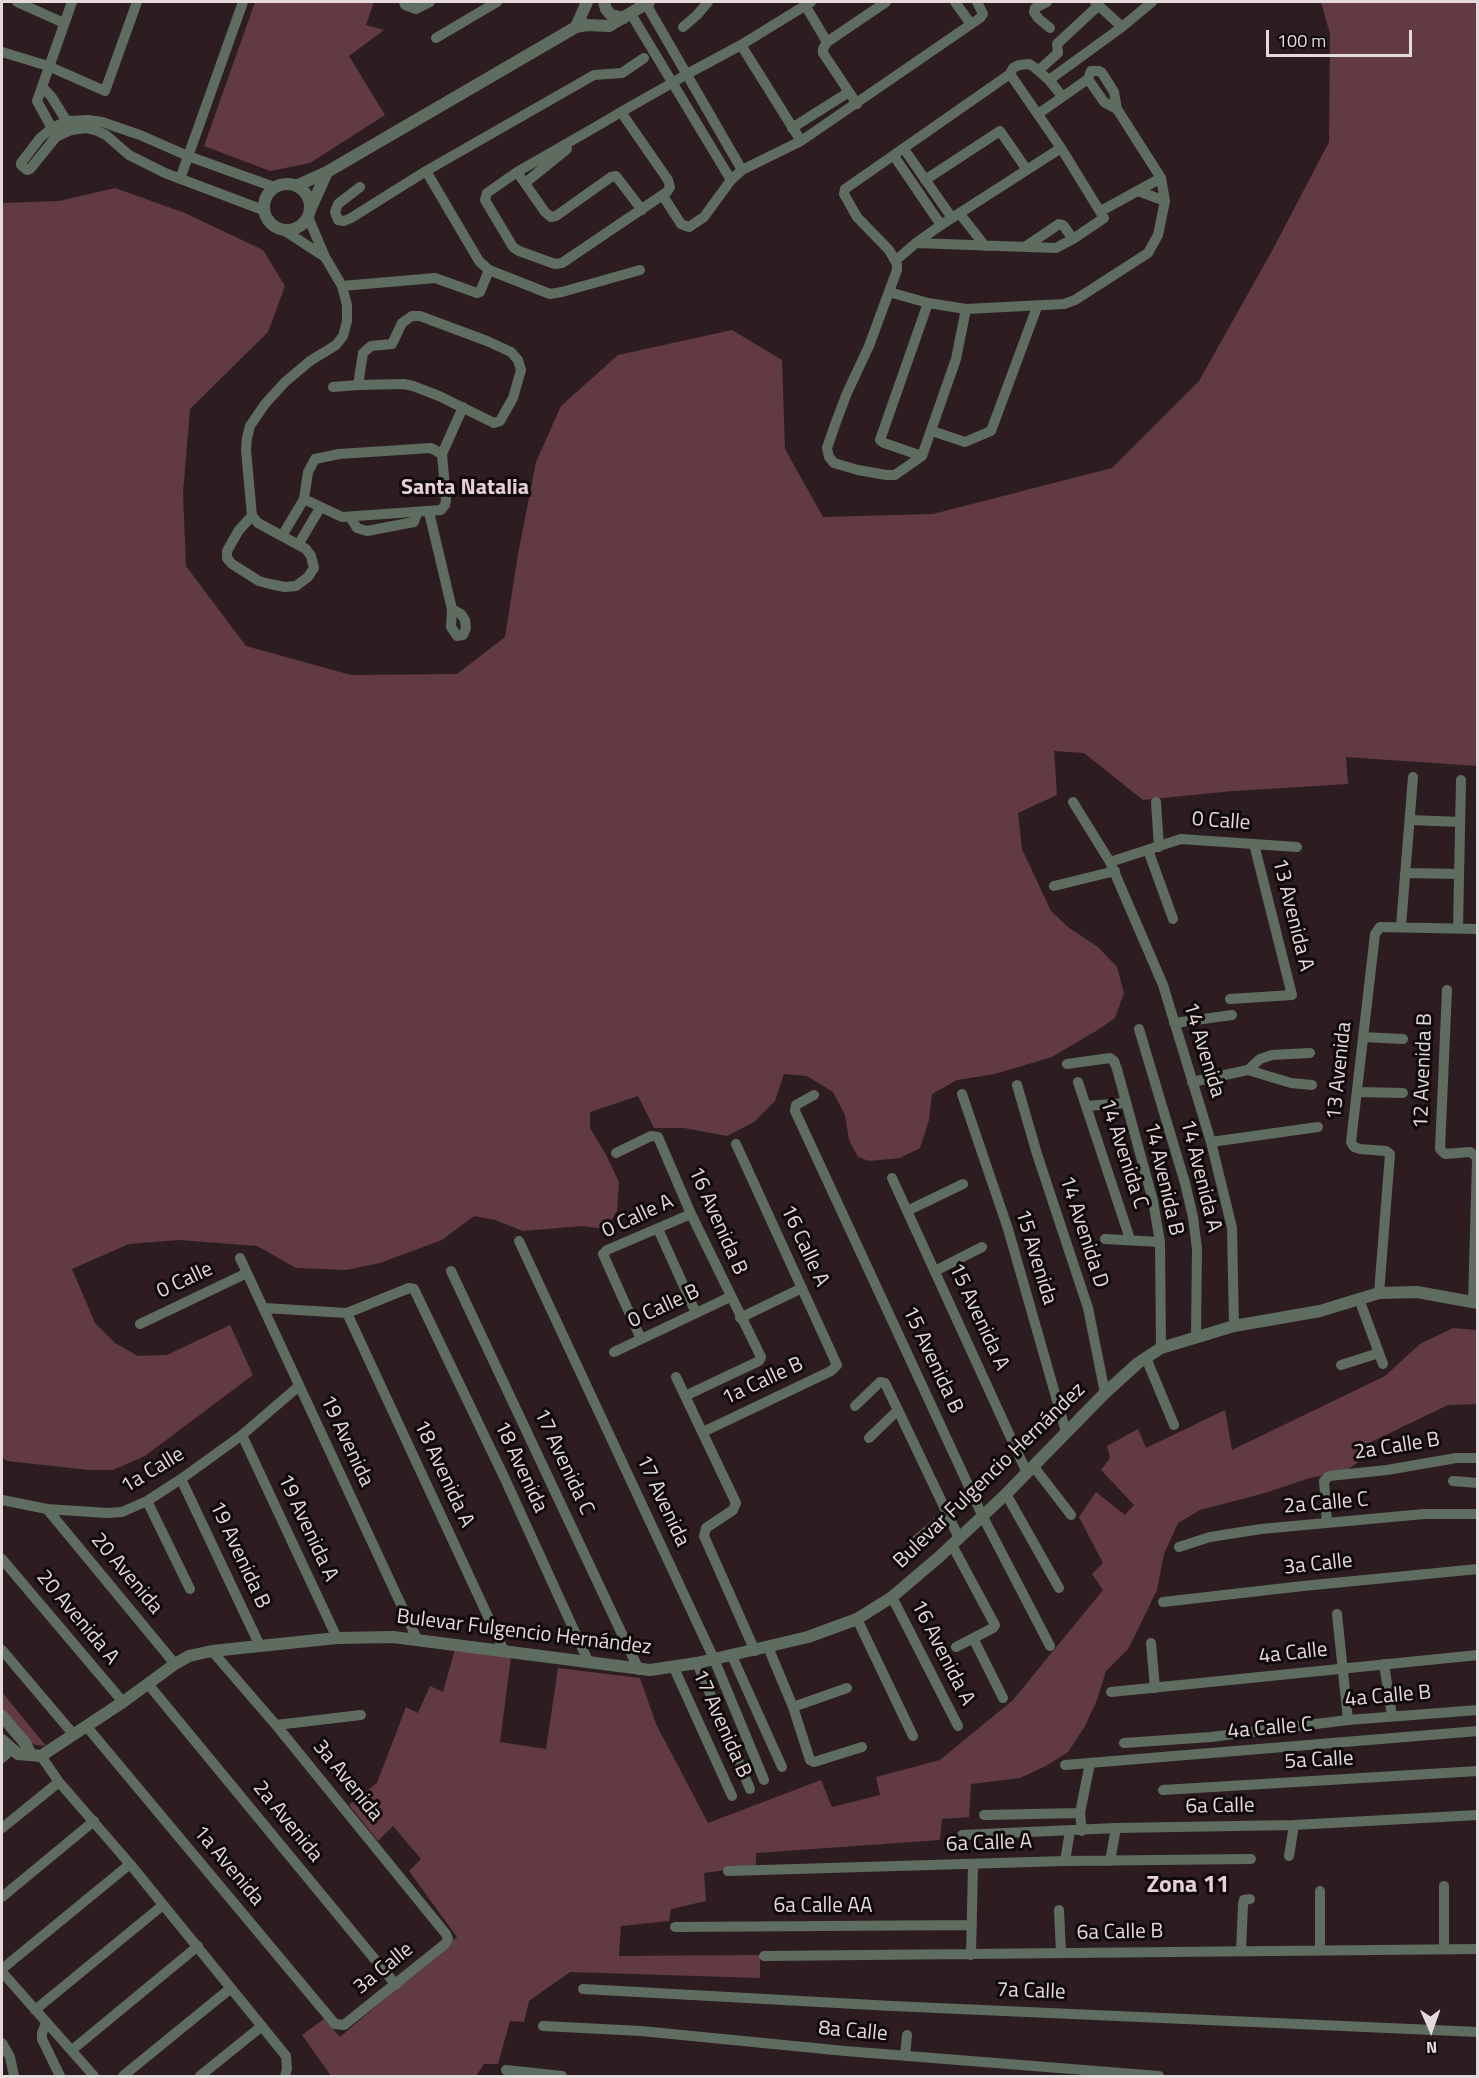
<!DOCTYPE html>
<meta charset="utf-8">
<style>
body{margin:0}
#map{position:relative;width:1479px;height:2078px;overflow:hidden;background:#2d1d21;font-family:"Titillium Web",sans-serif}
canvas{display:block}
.frame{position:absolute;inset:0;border:3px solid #e4d9db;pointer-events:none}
.north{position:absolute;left:1401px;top:2000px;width:60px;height:60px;-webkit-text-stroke:4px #110a0b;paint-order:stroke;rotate:178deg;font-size:16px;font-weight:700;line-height:24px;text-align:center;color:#e4d9db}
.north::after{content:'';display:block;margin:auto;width:21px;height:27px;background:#e4d9db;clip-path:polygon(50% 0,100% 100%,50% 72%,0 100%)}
.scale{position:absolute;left:1266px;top:30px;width:146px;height:27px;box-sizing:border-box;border:3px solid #e4d9db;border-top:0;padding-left:8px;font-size:18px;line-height:21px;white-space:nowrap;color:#e4d9db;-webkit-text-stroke:4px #110a0b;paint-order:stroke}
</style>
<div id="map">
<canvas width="1479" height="2078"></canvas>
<div class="frame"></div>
<div class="north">N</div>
<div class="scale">100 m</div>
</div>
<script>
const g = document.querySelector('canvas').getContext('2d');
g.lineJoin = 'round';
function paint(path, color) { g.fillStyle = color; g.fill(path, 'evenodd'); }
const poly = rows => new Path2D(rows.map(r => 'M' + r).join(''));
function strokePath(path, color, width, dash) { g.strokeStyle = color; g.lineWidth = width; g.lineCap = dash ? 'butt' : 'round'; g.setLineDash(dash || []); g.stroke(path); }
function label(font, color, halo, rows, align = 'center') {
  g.font = font + ' "Titillium Web",sans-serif'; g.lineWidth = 6; g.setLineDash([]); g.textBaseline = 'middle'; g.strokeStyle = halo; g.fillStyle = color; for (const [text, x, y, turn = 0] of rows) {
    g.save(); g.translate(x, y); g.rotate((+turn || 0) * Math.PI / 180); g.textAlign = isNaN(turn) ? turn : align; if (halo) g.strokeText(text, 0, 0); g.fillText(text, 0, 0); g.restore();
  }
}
paint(poly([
 [255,2,374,2,366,25,384,30,349,56,385,115,310,163,270,171,204,146],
 [1321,2,1477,2,1477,766,1346,757,1348,784,1233,791,1143,800,1084,753,1054,751,1057,795,1018,813,1022,849,1051,911,1068,927,1098,947,1117,967,1124,993,1115,1018,1096,1031,1052,1057,995,1074,957,1080,932,1094,929,1120,920,1148,900,1158,869,1161,858,1157,849,1140,845,1115,833,1092,807,1076,784,1074,775,1101,754,1122,727,1136,684,1128,654,1128,638,1096,590,1112,590,1128,605,1153,619,1182,617,1211,606,1229,582,1226,523,1231,495,1220,474,1216,442,1240,380,1263,346,1270,296,1268,257,1246,179,1240,129,1244,72,1269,95,1323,115,1343,138,1356,167,1355,230,1325,253,1375,145,1456,113,1470,89,1470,7,1461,2,1457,2,203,59,201,115,188,185,213,263,250,285,286,268,332,190,409,183,493,186,566,246,646,351,675,457,674,505,637,518,554,536,462,561,406,618,355,732,330,782,360,785,449,823,517,933,514,1112,468,1199,381,1273,249,1329,142,1330,34],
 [1453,1328,1477,1330,1477,1404,1448,1405,1371,1442,1362,1459,1345,1472,1313,1477,1265,1493,1200,1510,1178,1523,1164,1554,1157,1590,1137,1631,1128,1649,1106,1671,1097,1700,1085,1726,1068,1752,1046,1766,1020,1778,971,1784,969,1817,942,1819,940,1840,756,1853,756,1866,704,1873,706,1901,671,1909,669,1921,621,1926,619,1956,760,1955,760,1978,570,1972,529,2001,524,2022,510,2021,498,2064,484,2064,476,2076,331,2076,302,2035,324,2019,340,2037,457,1937,409,1871,421,1859,393,1826,378,1841,349,1805,377,1783,406,1707,418,1713,430,1686,443,1692,455,1649,511,1657,500,1742,546,1749,558,1668,640,1678,656,1724,708,1823,821,1780,832,1807,880,1795,876,1777,940,1760,1013,1700,1103,1590,1092,1574,1103,1563,1079,1517,1096,1492,1125,1515,1134,1505,1101,1470,1110,1458,1107,1446,1138,1429,1146,1448,1225,1410,1232,1450,1385,1376,1420,1344],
 [2,1692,46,1746,36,1745,26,1741,2,1711]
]), '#613a44');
strokePath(poly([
 [17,2,64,23],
 [404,2,405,5,416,9,430,2],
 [955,2,971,24],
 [1047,2,1035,8,1034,12,1038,18,1050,28],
 [1095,2,1122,27,1152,2],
 [646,4,742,170],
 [805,5,827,42],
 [631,14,731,180],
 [683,27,697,15,708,2],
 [436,38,497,2],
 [741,45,801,141],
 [2,52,48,66,105,91,137,2],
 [1039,70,1058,53,1057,44,1099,5],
 [1010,74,1061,148],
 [1088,79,1104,102,1117,109],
 [1049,80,1122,27],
 [42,87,51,96,69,125],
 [857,104,823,53,823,49,827,42,886,2],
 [621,112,668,180,670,187,667,192,562,263,555,264,519,251,513,247,485,200,487,193,517,172,592,129,621,112,672,83,687,74,741,45,811,2],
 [792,128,849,92],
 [54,132,37,101,72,2],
 [904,149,952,218],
 [894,156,941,225],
 [426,171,479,261,489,270,550,294,562,292,640,270],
 [517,172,545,212,551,217,556,216,611,177,616,176,642,210],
 [180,179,243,2],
 [925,180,1000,131,1027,170],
 [525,183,567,149],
 [360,187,338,204,335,212,338,220,344,221,351,218,426,171,594,75,622,73,644,58],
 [1138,191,1165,201],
 [663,196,681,224,689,227,704,217,731,180,742,170,801,141,980,18,983,14,977,2],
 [263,210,165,173,129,155,106,135,95,130,86,128,71,130,56,137,30,169,27,170,21,165,21,163,40,138,52,128,67,121,88,120,102,122,140,135,188,156,274,187],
 [1101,211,1161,178],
 [960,214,985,246],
 [285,231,325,257],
 [1025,247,1059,224,1063,225,1073,239],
 [895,261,916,243,941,225,1061,148,1104,218,1073,239,1056,248,916,243],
 [342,286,435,278,477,293,480,292,489,270],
 [889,292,928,303,966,309,956,359,922,456,895,475,886,475,858,470,834,463,829,457,827,448,836,422,847,393,869,346,897,270,897,264,889,250,857,217,844,194,845,189,1010,74,1013,68,1019,65,1029,64,1034,67,1049,80,1062,96],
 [966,309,1064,304,1075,300,1148,253,1158,235,1165,201,1161,178,1117,109,1114,92,1102,73,1099,71,1091,71,1088,79,1038,114],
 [412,316,420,316,487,341,511,352,518,360,521,370,513,398,500,421,494,423,439,396,413,386,404,384,358,385,363,353,371,346,392,344,402,323,412,316],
 [333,387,358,385],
 [932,431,965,442,991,431,1037,307],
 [442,454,463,407],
 [922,456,884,443,880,440,928,303],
 [429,512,452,609,451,627,457,636,463,635,466,628,465,620,461,614,452,609],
 [252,516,239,530,227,551,227,558,232,564,259,581,270,584,285,587,296,586,308,577,314,568,311,556,306,549,258,523,252,516,246,450,247,438,250,426,265,404,285,382,310,361,336,345,343,336,347,321,347,305,342,286,325,257,308,217],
 [350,517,357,528,367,531,414,522,417,513],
 [282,536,304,499,308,472,315,459,339,454,431,448,442,454,446,500,445,505,441,510,342,517,304,499],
 [298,545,320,508],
 [1073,802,1110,862,1163,985,1211,1142,1232,1228,1234,1326],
 [1156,802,1159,847],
 [1410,820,1460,822],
 [1148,850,1173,919],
 [1110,862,1181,839,1297,847],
 [1405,873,1459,874],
 [1054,886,1115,871],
 [1401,926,1413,777],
 [1458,928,1461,780],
 [1447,990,1440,1149,1445,1154,1470,1152,1476,1156,1477,1160,1473,1303],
 [1230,999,1292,995,1254,844],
 [1174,1023,1232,1015],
 [1139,1029,1185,1183,1193,1217,1197,1249,1196,1336],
 [1363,1037,1403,1039],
 [1067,1064,1110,1058,1114,1061,1117,1069,1153,1201,1160,1242,1161,1348],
 [1248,1070,1260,1059,1272,1055,1310,1053],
 [1078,1082,1130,1239],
 [1192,1082,1248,1070,1291,1083,1312,1085],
 [1017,1085,1037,1154,1088,1308,1105,1393],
 [1357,1092,1403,1093],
 [962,1094,1008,1229,1066,1432],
 [814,1095,796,1105,795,1111,983,1517,1050,1646],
 [1086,1106,1125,1103],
 [1211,1142,1318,1127],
 [616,1153,651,1136,658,1137,691,1214,761,1357,759,1361,685,1396],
 [892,1178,1027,1473],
 [907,1211,963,1184],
 [658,1229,696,1313],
 [1105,1239,1160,1242],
 [519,1241,714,1659,764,1780],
 [240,1258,417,1639],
 [451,1271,639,1670],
 [935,1271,982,1247],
 [1379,1293,1390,1154,1386,1151,1360,1149,1354,1147,1351,1142,1375,934,1380,927,1478,929],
 [1359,1299,1383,1364],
 [264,1308,347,1313,409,1288,414,1289,505,1479,589,1663],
 [347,1313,504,1651],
 [740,1318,802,1288],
 [140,1324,247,1273],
 [641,1339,603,1254,607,1250,691,1214],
 [614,1352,730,1297],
 [1146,1358,1174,1425],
 [1341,1365,1379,1353],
 [676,1377,736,1503,733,1510,706,1528,704,1536,755,1651],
 [855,1406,880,1382,885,1383,959,1538],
 [703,1432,831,1371,837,1365,736,1144],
 [242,1435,337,1638],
 [869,1438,898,1410],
 [1034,1467,1071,1515],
 [181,1479,260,1646],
 [1453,1481,1478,1483],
 [1006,1494,1059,1588],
 [2,1500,47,1509,107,1513,122,1512,147,1501,181,1479,242,1435,299,1386],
 [147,1501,190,1589],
 [47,1509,175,1664],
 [1327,1523,1324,1481,1329,1476,1387,1470,1456,1458,1478,1458],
 [912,1544,947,1514],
 [952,1545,995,1625,993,1628,956,1647],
 [1179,1547,1210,1537,1261,1529,1424,1514,1478,1514],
 [2,1559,123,1702],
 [892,1597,958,1726],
 [1163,1602,1303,1586,1478,1569],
 [1337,1614,1348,1720],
 [857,1619,913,1736],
 [973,1638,1003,1698],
 [1151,1643,1155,1688],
 [768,1647,793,1707,810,1760,814,1762,862,1747],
 [2,1650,74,1735],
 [732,1656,782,1767],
 [697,1663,750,1789],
 [1384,1664,1392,1716],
 [674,1668,732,1796],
 [148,1684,396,1985],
 [1111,1692,1478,1655],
 [793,1707,847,1688],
 [276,1725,361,1715],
 [87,1727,335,2024,344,2025,445,1944,448,1939,446,1934,276,1725,212,1651],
 [1124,1743,1211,1737,1348,1720,1478,1710],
 [41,1756,59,1782,130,1864,286,2056,287,2069,285,2076],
 [2,1758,11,1750],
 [1065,1765,1478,1731],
 [1163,1790,1478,1771],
 [984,1815,1080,1813],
 [2,1828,59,1782],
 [1082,1831,1080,1813,1090,1763],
 [962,1835,1116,1828,1294,1825,1478,1815],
 [1289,1856,1294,1825],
 [1065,1861,1070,1831],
 [1110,1861,1116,1828],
 [728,1871,1065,1861,1251,1859],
 [1444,1886,1444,1949],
 [2,1897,94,1821],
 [1059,1910,1061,1953],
 [675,1927,972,1925],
 [1320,1950,1320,1891],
 [1241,1951,1243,1904,1244,1900,1250,1899],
 [971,1955,973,1865],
 [764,1956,1478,1949],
 [2,1969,130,1864],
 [2,1972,94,2076],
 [583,1989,892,2006,1478,2032],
 [35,2010,163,1905],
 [46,2023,42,2033,42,2039,60,2076],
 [543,2026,641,2031,845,2051,1159,2076],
 [2,2043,10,2057,14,2076],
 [72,2050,198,1946],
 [905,2056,907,2035],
 [506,2070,562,2076],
 [123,2076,231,1988],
 [200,2076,262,2026]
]), '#5e6d60', 10);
strokePath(poly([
 [604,2,606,9,611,15,624,18],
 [576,27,587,2],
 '264 207a23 23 0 1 1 46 0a23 23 0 1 1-46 0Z',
 [296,186,327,172,576,27,587,25,609,26,649,2],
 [310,210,327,172],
 [2,1716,25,1743,31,1755],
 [2,1740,18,1754,41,1756,123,1702,175,1664,189,1656,212,1651,337,1638,393,1637,650,1670,697,1663,808,1637,857,1619,892,1597,939,1557,1006,1494,1105,1393,1138,1363,1161,1348,1234,1326,1320,1311,1379,1293,1417,1292,1478,1303]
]), '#5e6d60', 12);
label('21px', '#e4d9db', '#110a0b', [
 ["0 Calle",1221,822,4],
 ["13 Avenida A",1292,915,76],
 ["14 Avenida",1203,1050,73],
 ["13 Avenida",1340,1071,-84],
 ["12 Avenida B",1424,1071,-88],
 ["14 Avenida C",1123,1154,72],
 ["14 Avenida A",1200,1176,76],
 ["14 Avenida B",1163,1179,77],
 ["0 Calle A",638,1217,-25],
 ["16 Avenida B",717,1221,66],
 ["14 Avenida D",1083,1232,72],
 ["16 Calle A",804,1246,65],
 ["15 Avenida",1035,1257,73],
 ["0 Calle",185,1281,-25],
 ["0 Calle B",664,1307,-25],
 ["15 Avenida A",978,1317,65],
 ["15 Avenida B",932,1360,65],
 ["1a Calle B",763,1382,-25],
 ["19 Avenida",346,1441,65],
 ["2a Calle B",1397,1447,-9],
 ["17 Avenida C",563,1462,65],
 ["18 Avenida",520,1467,65],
 ["1a Calle",153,1471,-31],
 ["18 Avenida A",443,1474,65],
 ["Bulevar Fulgencio Hernández",990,1476,-44],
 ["17 Avenida",662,1501,65],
 ["2a Calle C",1326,1504,-5],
 ["19 Avenida A",307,1528,65],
 ["19 Avenida B",239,1555,65],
 ["3a Calle",1318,1565,-6],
 ["20 Avenida",126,1574,50],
 ["20 Avenida A",77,1618,50],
 ["Bulevar Fulgencio Hernández",524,1633,7],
 ["16 Avenida A",942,1653,63],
 ["4a Calle",1293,1654,-6],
 ["4a Calle B",1388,1697,-5],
 ["17 Avenida B",721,1724,66],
 ["4a Calle C",1270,1729,-5],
 ["5a Calle",1319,1761,-3],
 ["3a Avenida",347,1781,51],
 ["6a Calle",1220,1807,-1],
 ["2a Avenida",287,1822,51],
 ["6a Calle A",989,1844,-2],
 ["1a Avenida",228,1866,50],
 ["6a Calle AA",823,1907],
 ["6a Calle B",1120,1933,-1],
 ["3a Calle",384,1969,-39],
 ["7a Calle",1031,1992,2],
 ["8a Calle",853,2032,5]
]);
label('bold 22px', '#e7d1d6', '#110a0b', [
 ["Santa Natalia",465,489]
]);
label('bold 24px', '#e7d1d6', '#110a0b', [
 ["Zona 11",1188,1886]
]);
</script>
